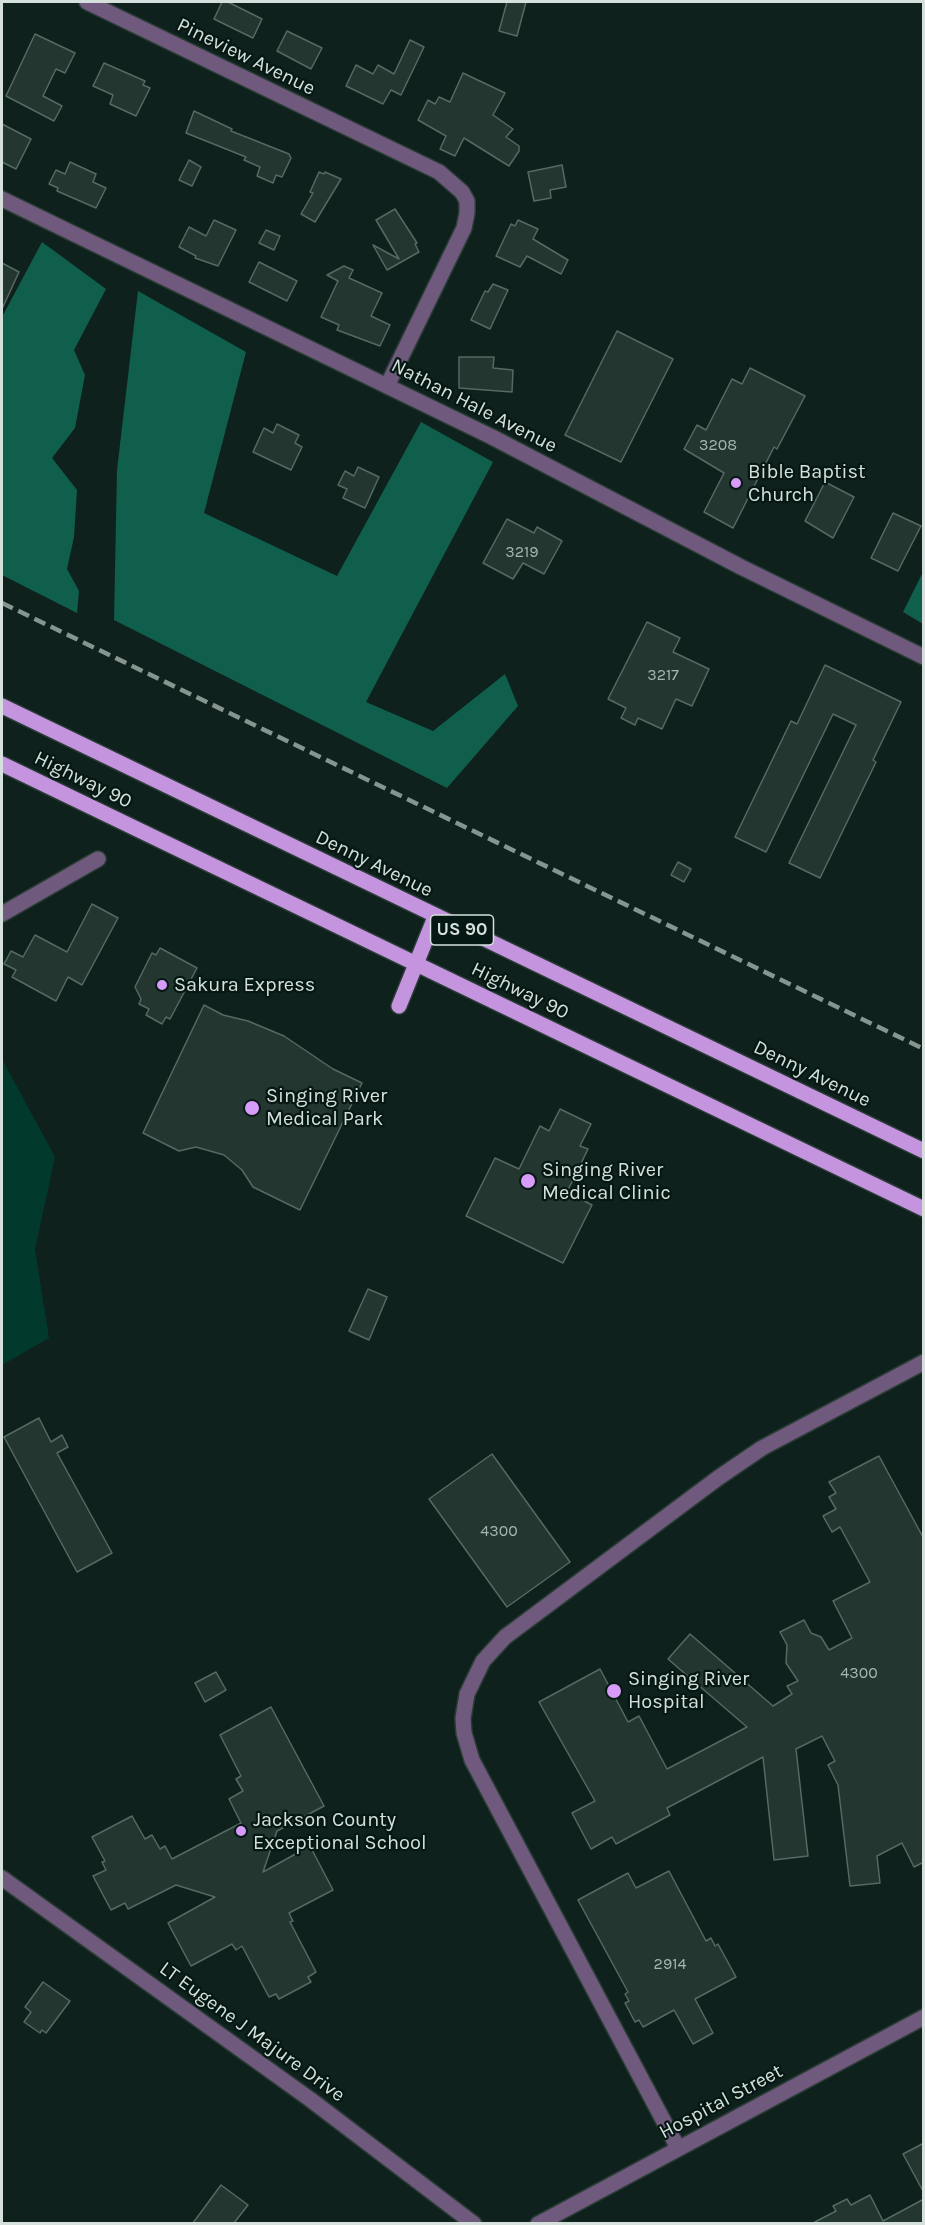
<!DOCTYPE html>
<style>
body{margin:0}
#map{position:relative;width:925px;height:2225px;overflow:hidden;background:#0f211c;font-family:Karla,sans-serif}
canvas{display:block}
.frame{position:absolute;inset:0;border:3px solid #d5e0dc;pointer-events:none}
</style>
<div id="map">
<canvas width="925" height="2225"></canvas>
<div class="frame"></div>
</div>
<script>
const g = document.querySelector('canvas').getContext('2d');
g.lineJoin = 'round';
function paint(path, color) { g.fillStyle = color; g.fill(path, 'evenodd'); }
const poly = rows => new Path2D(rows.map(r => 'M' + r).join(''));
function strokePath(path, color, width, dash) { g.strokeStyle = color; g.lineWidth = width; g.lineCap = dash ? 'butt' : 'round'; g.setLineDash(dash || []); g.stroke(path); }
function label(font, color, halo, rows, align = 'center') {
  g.font = font + ' Karla,sans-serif'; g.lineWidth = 4.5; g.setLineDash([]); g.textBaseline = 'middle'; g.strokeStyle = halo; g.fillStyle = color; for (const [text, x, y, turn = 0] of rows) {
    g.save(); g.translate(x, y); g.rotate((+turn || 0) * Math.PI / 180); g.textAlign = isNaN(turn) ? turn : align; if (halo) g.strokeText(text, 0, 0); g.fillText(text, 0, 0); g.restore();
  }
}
paint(poly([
 [2,1059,55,1157,35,1249,49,1338,2,1365]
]), '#01392d');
paint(poly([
 [42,242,106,289,74,350,85,375,75,428,52,458,77,490,74,537,67,569,79,591,77,613,2,575,2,317],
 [138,291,246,352,204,513,337,576,421,422,493,462,366,702,433,731,505,674,518,706,447,788,114,620,117,470],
 [923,572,923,624,903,612]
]), '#105f4d');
const building = poly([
 [222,2,228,2,262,19,253,38,214,19,222,2],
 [507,2,526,2,517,36,499,31,507,2],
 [287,31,322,48,311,69,277,51,287,31],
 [35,34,75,53,65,73,56,69,43,96,62,106,54,121,6,96,35,34],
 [410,40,424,47,401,95,391,90,383,104,346,86,356,65,373,74,378,65,394,74,410,40],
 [104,63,145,81,143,85,150,88,136,116,110,104,113,95,93,86,104,63],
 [463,73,505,93,493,115,513,129,506,137,519,146,519,151,509,166,464,138,455,156,440,149,446,136,418,120,428,100,435,104,439,97,450,102,463,73],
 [194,111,232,129,231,131,289,154,291,158,282,177,276,175,273,183,257,176,260,167,244,160,246,157,186,133,194,111],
 [2,124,31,139,16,169,2,162,2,124],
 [189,160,201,167,192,186,179,180,189,160],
 [70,162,96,174,93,182,106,188,96,208,57,191,58,188,49,184,56,170,65,174,70,162],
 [562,165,566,187,550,190,551,198,534,201,528,172,562,165],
 [319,172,324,174,325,172,341,179,315,222,301,214,313,193,310,192,319,172],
 [395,209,417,243,415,244,419,252,387,270,373,245,399,259,376,220,395,209],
 [214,220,236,230,218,266,195,258,196,256,179,247,189,227,206,236,214,220],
 [518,220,538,229,533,239,568,260,561,274,527,256,520,267,496,256,511,224,515,226,518,220],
 [266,230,280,236,274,250,259,243,266,230],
 [259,262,297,281,287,301,249,282,259,262],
 [2,263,19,272,2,309,2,263],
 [344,266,353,270,349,278,382,293,371,316,390,325,380,346,337,330,339,325,321,317,338,281,327,275,344,266],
 [493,284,508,290,490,329,471,320,485,291,488,292,493,284],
 [617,331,673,359,621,462,565,435,617,331],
 [459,357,494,357,493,368,513,370,512,392,459,388,459,357],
 [750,368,805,396,777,449,774,447,733,528,704,512,724,473,684,449,697,425,706,430,732,379,742,384,750,368],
 [277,424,299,435,295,443,302,447,291,470,253,452,264,428,273,433,277,424],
 [358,467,379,477,365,508,343,498,347,489,338,485,345,471,354,476,358,467],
 [825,482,854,497,833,538,805,521,825,482],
 [893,513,921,526,898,571,871,558,893,513],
 [507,519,534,533,537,527,562,541,544,574,523,563,513,579,483,563,507,519],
 [647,622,680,638,673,652,709,669,692,706,676,699,662,729,638,718,635,725,621,718,626,708,608,699,647,622],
 [825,665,901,702,873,760,876,762,820,878,789,863,856,725,833,714,766,852,735,837,791,721,797,724,825,665],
 [678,862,691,869,684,882,671,875,678,862],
 [92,904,118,918,82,985,68,977,56,1001,12,977,16,970,4,964,11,951,23,957,35,935,67,952,92,904],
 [160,948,197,968,170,1019,166,1017,162,1024,146,1015,149,1009,139,1004,141,999,135,987,152,953,156,955,160,948],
 [204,1005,223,1015,248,1021,284,1036,333,1069,362,1083,300,1210,253,1187,242,1170,224,1155,196,1147,179,1151,143,1133,204,1005],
 [560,1109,591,1124,580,1146,588,1149,567,1192,592,1205,563,1263,466,1216,495,1158,519,1169,540,1126,549,1131,560,1109],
 [368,1289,387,1297,369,1340,349,1331,368,1289],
 [39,1418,51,1442,62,1435,68,1447,57,1453,112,1553,77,1572,4,1437,39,1418],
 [492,1454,570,1562,507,1607,429,1499,492,1454],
 [879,1456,924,1539,924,1862,914,1867,902,1843,877,1856,880,1883,850,1886,838,1785,828,1765,835,1761,822,1736,796,1749,808,1856,774,1860,763,1757,667,1808,670,1815,616,1844,612,1837,591,1849,572,1813,595,1801,539,1702,600,1669,628,1722,639,1716,667,1769,747,1727,668,1659,690,1634,773,1706,792,1694,787,1686,798,1681,786,1663,787,1645,780,1632,804,1620,811,1633,821,1637,829,1650,852,1638,833,1601,870,1582,840,1527,832,1532,823,1516,836,1509,829,1497,836,1493,829,1482,879,1456],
 [216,1672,226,1690,205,1702,195,1683,216,1672],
 [271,1707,324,1806,277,1831,263,1872,310,1846,333,1890,289,1913,293,1921,290,1922,316,1972,308,1977,311,1982,279,1999,276,1994,269,1997,242,1946,236,1950,232,1944,191,1966,168,1923,215,1897,176,1885,128,1909,125,1903,111,1910,93,1876,106,1870,102,1862,105,1861,92,1837,132,1816,145,1839,152,1835,160,1849,165,1846,172,1859,241,1823,229,1799,243,1791,236,1779,241,1776,220,1735,271,1707],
 [669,1871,706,1941,711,1938,715,1946,718,1944,736,1977,695,1999,713,2033,693,2044,674,2010,643,2027,639,2020,635,2022,625,2003,629,2001,625,1994,628,1992,578,1900,628,1873,636,1888,669,1871],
 [43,1982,70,2001,46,2033,42,2030,40,2033,24,2022,31,2012,25,2007,43,1982],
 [924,2143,924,2193,903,2154,924,2143],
 [221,2185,248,2205,234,2223,193,2223,221,2185],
 [870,2195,883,2221,924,2199,924,2223,813,2223,836,2211,833,2206,847,2199,851,2205,870,2195]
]);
paint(building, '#233630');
strokePath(building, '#556a63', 1.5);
const minor = poly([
 [87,2,439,172,462,192,467,201,467,213,464,228,387,386],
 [2,914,98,859],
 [2,1878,311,2100,474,2224],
 [678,2148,472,1760,464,1733,463,1718,467,1694,483,1661,505,1637,718,1478,762,1448,924,1362]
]);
const tertiary = poly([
 [2,199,492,437,741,567,924,657],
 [538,2224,924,2017]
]);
const primary = poly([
 [2,706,924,1151],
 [2,764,924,1209],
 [399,1006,435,917]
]);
strokePath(minor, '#2b3c37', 18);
strokePath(tertiary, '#2b3c37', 18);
strokePath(primary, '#2b3c37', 18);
strokePath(minor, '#6f597d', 15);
strokePath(tertiary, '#6f597d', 15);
strokePath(primary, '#c494df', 15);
strokePath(poly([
 [2,603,924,1049]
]), '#879591', 4.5, [12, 6]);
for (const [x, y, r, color] of [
 [736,483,6,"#d79bf9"],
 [162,985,6,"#d79bf9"],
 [252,1108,8,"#d79bf9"],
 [528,1181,8,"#d79bf9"],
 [614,1691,8,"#d79bf9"],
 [241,1831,6,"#d79bf9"]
]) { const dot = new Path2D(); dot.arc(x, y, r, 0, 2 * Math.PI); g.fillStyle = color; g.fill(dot); strokePath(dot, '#061813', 2); }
label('16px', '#a8b6b1', null, [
 ["3208",718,445],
 ["3219",522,552],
 ["3217",663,675],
 ["4300",499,1531],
 ["4300",859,1673],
 ["2914",670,1964]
]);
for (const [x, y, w] of [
 [462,930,63]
]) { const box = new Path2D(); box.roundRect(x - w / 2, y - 15, w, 30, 4.5); g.fillStyle = '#061813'; g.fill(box); strokePath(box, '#d5e0dc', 1.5); }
label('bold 18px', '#d5e0dc', null, [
 ["US 90",462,930]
]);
label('20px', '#d5e0dc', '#061813', [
 ["Pineview Avenue",246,57,26],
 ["Nathan Hale Avenue",474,406,27],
 ["Highway 90",83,780,26],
 ["Denny Avenue",374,864,26],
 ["Highway 90",520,991,26],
 ["Denny Avenue",812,1074,26],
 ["LT Eugene J Majure Drive",252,2032,36],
 ["Hospital Street",721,2102,-28]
]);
label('20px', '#d5e0dc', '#061813', [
 ["Bible Baptist",748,472],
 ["Church",748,495],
 ["Sakura Express",174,985],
 ["Singing River",266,1096],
 ["Medical Park",266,1119],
 ["Singing River",542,1170],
 ["Medical Clinic",542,1193],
 ["Singing River",628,1679],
 ["Hospital",628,1702],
 ["Jackson County",253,1820],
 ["Exceptional School",253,1843]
], 'left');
</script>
